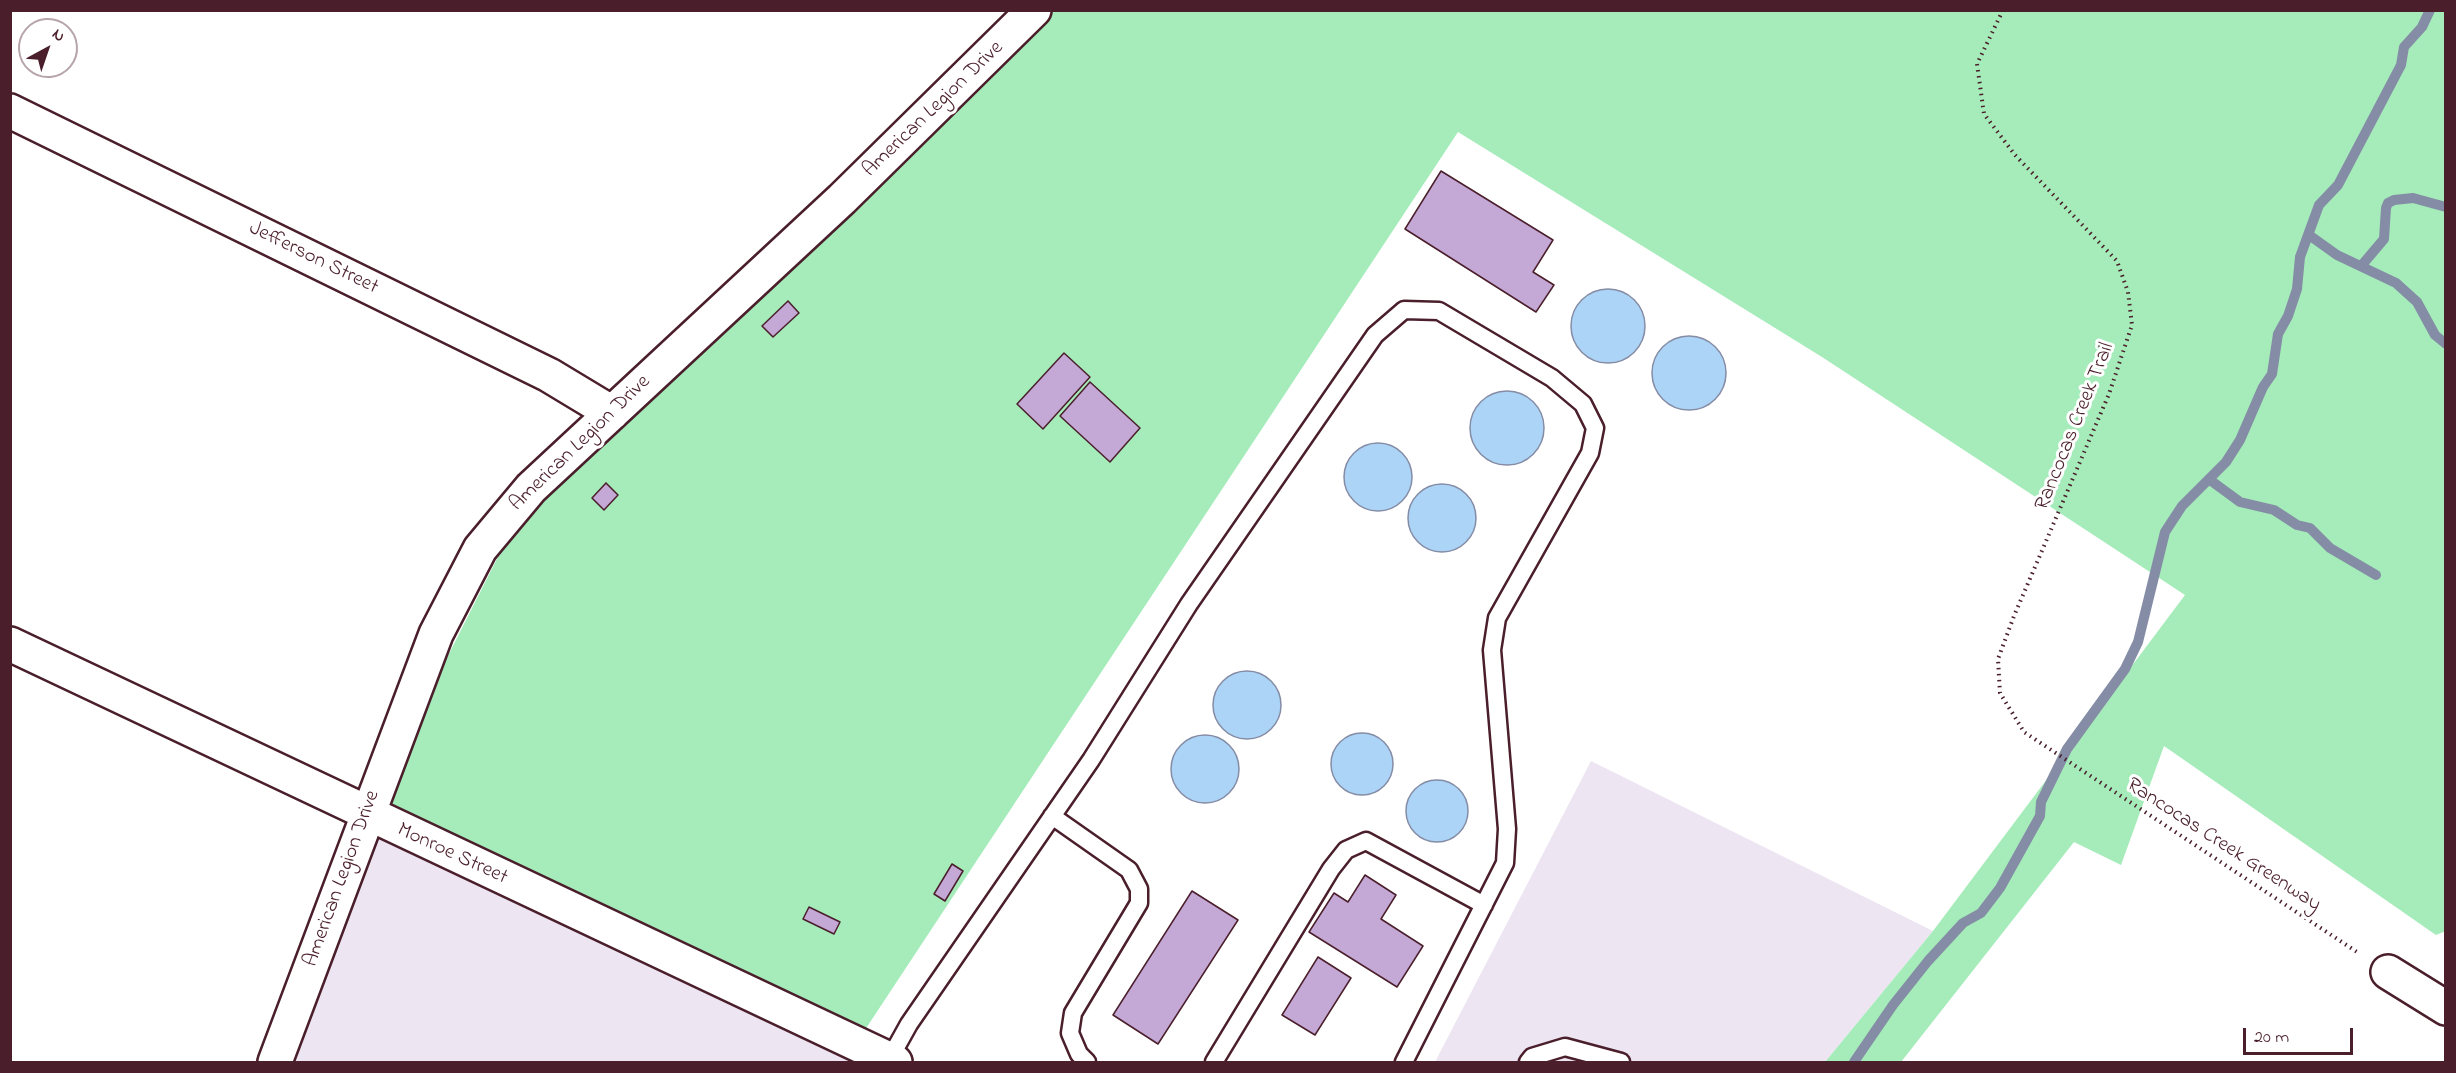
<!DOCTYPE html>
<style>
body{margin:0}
#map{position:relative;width:2456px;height:1073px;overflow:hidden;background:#fff;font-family:"Indie Flower",sans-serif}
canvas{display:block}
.frame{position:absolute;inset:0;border:12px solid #4a1f2b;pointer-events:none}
.north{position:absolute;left:18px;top:18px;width:60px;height:60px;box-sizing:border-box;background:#fff;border:2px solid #b7a5aa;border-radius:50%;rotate:40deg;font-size:16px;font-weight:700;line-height:24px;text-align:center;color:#4a1f2b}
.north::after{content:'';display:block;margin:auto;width:21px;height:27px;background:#4a1f2b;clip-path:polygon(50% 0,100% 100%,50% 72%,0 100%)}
.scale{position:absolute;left:2243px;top:1028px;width:110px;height:27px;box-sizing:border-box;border:3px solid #4a1f2b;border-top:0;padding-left:8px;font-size:18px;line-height:21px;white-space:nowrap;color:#4a1f2b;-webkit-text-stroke:4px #fff;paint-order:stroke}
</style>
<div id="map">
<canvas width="2456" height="1073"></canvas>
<div class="frame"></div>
<div class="north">N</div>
<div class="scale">20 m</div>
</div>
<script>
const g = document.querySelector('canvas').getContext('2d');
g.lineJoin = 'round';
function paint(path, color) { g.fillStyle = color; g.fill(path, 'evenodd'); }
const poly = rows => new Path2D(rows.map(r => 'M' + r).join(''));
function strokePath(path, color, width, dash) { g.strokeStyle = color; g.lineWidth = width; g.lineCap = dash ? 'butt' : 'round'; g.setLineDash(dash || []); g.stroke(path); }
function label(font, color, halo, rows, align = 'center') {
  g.font = font + ' "Indie Flower",sans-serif'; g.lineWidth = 6; g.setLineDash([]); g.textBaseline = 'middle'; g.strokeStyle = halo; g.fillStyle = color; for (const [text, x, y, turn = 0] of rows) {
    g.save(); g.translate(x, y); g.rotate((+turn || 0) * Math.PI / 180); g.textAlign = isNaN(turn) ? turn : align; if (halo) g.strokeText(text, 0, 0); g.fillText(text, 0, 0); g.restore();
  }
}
paint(poly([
 [1591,761,1933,931,1825,1062,1435,1062],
 [363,824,881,1062,280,1062]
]), '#ede5f2');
paint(poly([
 [1037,11,2445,11,2446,931,2436,935,2164,746,2121,865,2074,842,1901,1062,1825,1062,1933,931,2185,595,1822,357,1458,132,853,1048,363,824,511,531]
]), '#a5ecba');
const water = poly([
 '1571 326a37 37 0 1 1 74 0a37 37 0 1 1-74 0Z',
 '1652 373a37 37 0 1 1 74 0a37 37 0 1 1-74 0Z',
 '1470 428a37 37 0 1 1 74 0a37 37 0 1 1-74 0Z',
 '1344 477a34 34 0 1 1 68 0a34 34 0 1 1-68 0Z',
 '1408 518a34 34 0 1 1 68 0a34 34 0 1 1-68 0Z',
 '1213 705a34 34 0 1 1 68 0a34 34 0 1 1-68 0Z',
 '1331 764a31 31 0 1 1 62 0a31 31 0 1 1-62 0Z',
 '1171 769a34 34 0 1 1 68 0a34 34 0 1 1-68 0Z',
 '1406 811a31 31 0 1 1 62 0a31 31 0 1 1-62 0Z'
]);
paint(water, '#acd4f6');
strokePath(water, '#858ca5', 1.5);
strokePath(poly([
 [2309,235,2337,255,2396,283,2417,302,2435,335,2446,344],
 [2362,265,2384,239,2386,208,2388,203,2394,200,2413,198,2446,207],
 [2210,480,2240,502,2274,510,2297,525,2310,528,2330,548,2376,575],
 [1854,1062,1893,1005,1928,961,1963,923,1981,913,2000,888,2040,816,2041,802,2067,749,2125,669,2138,642,2165,532,2182,506,2226,462,2240,440,2263,387,2272,374,2278,334,2288,316,2297,289,2300,257,2319,205,2338,185,2401,65,2404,47,2422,27,2430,10]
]), '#858ca5', 10);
const building = poly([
 [1441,171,1553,240,1533,272,1554,285,1536,312,1405,229,1441,171],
 [788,301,799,313,773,337,762,326,788,301],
 [1064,353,1090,377,1043,429,1017,404,1064,353],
 [1090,382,1140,428,1110,462,1060,416,1090,382],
 [606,483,618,495,604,510,592,498,606,483],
 [952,864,963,871,945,901,934,894,952,864],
 [1365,875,1396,895,1381,919,1423,946,1397,987,1309,932,1334,893,1348,902,1365,875],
 [1192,891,1238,920,1158,1044,1113,1015,1192,891],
 [809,907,840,922,834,934,803,919,809,907],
 [1318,957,1351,978,1315,1035,1282,1015,1318,957]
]);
paint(building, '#c4a8d5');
strokePath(building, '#4a1f2b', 1.5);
const service = poly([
 [1052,816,1129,870,1139,889,1139,903,1073,1013,1070,1033,1079,1054,1087,1062],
 [889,1060,909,1024,1091,760,1189,604,1375,335,1404,310,1439,311,1552,378,1583,404,1595,428,1590,453,1497,618,1492,650,1507,829,1505,863,1404,1062],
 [1214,1062,1331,869,1346,850,1366,841,1484,905],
 [1528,1062,1532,1057,1565,1047,1621,1062]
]);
const minor = poly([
 [10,111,549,375,612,413],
 [10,644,895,1062],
 [2388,972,2446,1008],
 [275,1062,436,634,480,549,531,488,842,199,1034,10]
]);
strokePath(service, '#4a1f2b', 21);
strokePath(minor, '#4a1f2b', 38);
strokePath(poly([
 [2003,10,1977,64,1984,114,2015,155,2117,261,2128,292,2132,325,2109,394,2014,616,1998,659,2000,693,2024,732,2360,954]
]), '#4a1f2b', 4, [1.5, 4.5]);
strokePath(service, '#fff', 16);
strokePath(minor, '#fff', 33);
label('21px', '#4a1f2b', '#fff', [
 ["American Legion Drive",934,110,-44],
 ["Jefferson Street",313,259,26],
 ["Rancocas Creek Trail",2076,427,-68],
 ["American Legion Drive",581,444,-44],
 ["Rancocas Creek Greenway",2223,846,33],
 ["Monroe Street",452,855,25],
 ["American Legion Drive",343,879,-70]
]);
</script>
